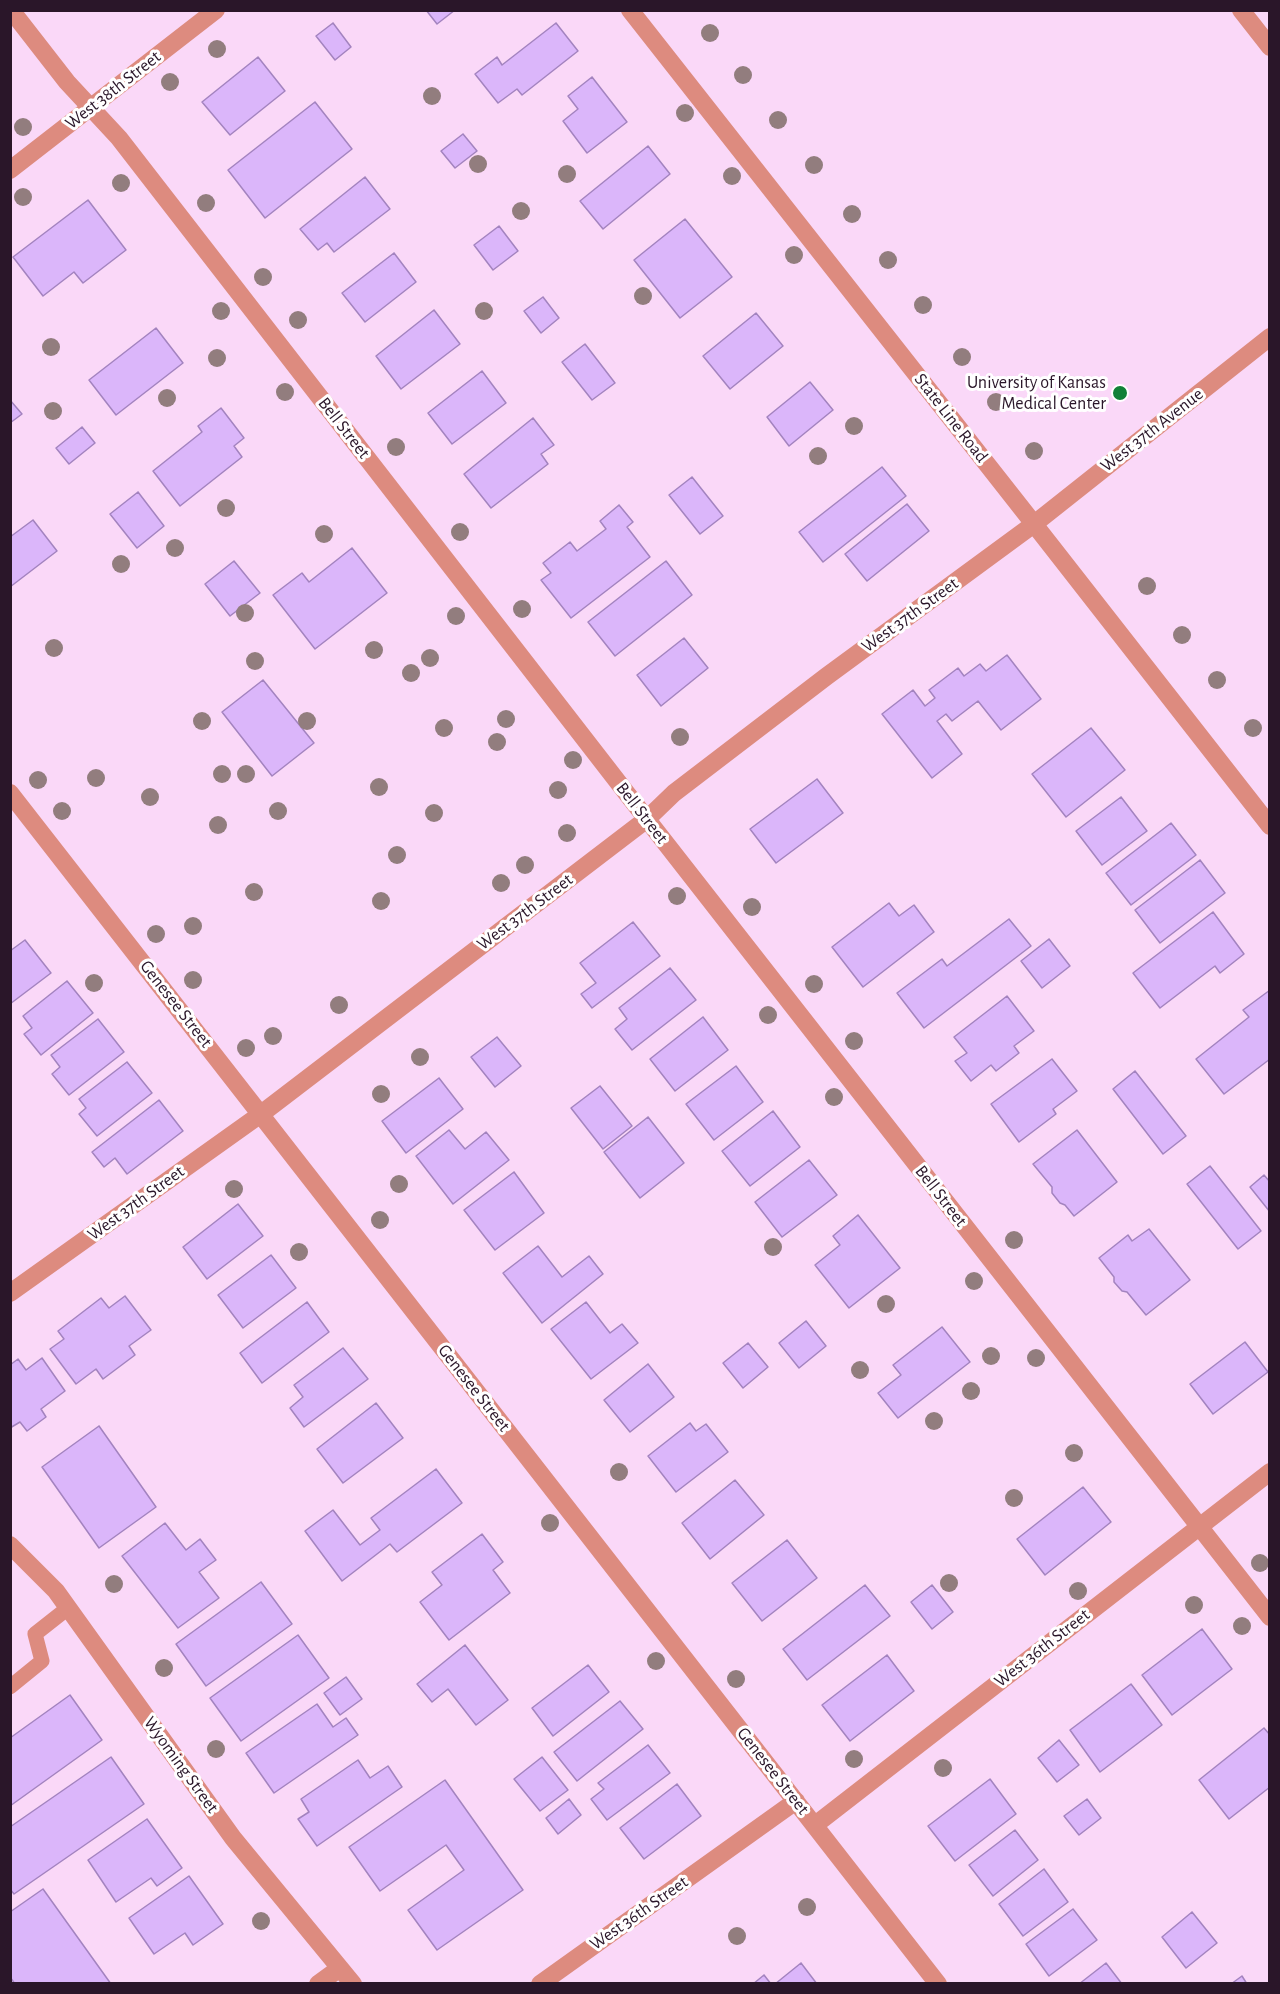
<!DOCTYPE html>
<style>
body{margin:0}
#map{position:relative;width:1280px;height:1994px;overflow:hidden;background:#fad8f8;font-family:"Alegreya Sans",sans-serif}
canvas{display:block}
.frame{position:absolute;inset:0;border:12px solid #2a1629;pointer-events:none}
</style>
<div id="map">
<canvas width="1280" height="1994"></canvas>
<div class="frame"></div>
</div>
<script>
const g = document.querySelector('canvas').getContext('2d');
g.lineJoin = 'round';
function paint(path, color) { g.fillStyle = color; g.fill(path, 'evenodd'); }
const poly = rows => new Path2D(rows.map(r => 'M' + r).join(''));
function strokePath(path, color, width, dash) { g.strokeStyle = color; g.lineWidth = width; g.lineCap = dash ? 'butt' : 'round'; g.setLineDash(dash || []); g.stroke(path); }
function label(font, color, halo, rows, align = 'center') {
  g.font = font + ' "Alegreya Sans",sans-serif'; g.lineWidth = 6; g.setLineDash([]); g.textBaseline = 'middle'; g.strokeStyle = halo; g.fillStyle = color; for (const [text, x, y, turn = 0] of rows) {
    g.save(); g.translate(x, y); g.rotate((+turn || 0) * Math.PI / 180); g.textAlign = isNaN(turn) ? turn : align; if (halo) g.strokeText(text, 0, 0); g.fillText(text, 0, 0); g.restore();
  }
}
const building = poly([
 [426,10,455,10,437,24,426,10],
 [333,23,351,47,335,60,316,36,333,23],
 [556,23,578,51,522,95,517,89,498,103,475,74,497,57,502,65,556,23],
 [258,57,285,91,230,135,202,102,258,57],
 [592,77,627,122,587,153,563,121,578,109,568,96,592,77],
 [315,102,352,149,265,218,228,170,315,102],
 [463,134,477,151,455,168,441,151,463,134],
 [648,146,670,174,603,229,580,201,648,146],
 [365,177,390,209,334,252,327,243,318,250,300,229,365,177],
 [88,200,126,250,83,283,74,272,43,296,13,257,88,200],
 [685,219,732,277,680,318,634,260,685,219],
 [499,226,518,251,493,270,474,245,499,226],
 [394,253,416,282,365,322,342,293,394,253],
 [543,297,559,318,541,333,524,311,543,297],
 [434,310,460,344,401,389,376,356,434,310],
 [756,313,783,346,730,389,703,356,756,313],
 [156,328,183,363,116,415,89,380,156,328],
 [585,344,615,383,592,400,562,362,585,344],
 [482,371,506,403,452,444,428,413,482,371],
 [810,382,833,410,789,446,767,417,810,382],
 [10,400,22,414,10,423,10,400],
 [221,408,244,438,234,446,242,457,180,506,153,471,202,432,198,426,221,408],
 [533,418,554,445,541,454,548,464,491,508,464,474,533,418],
 [82,427,95,443,69,464,56,448,82,427],
 [882,467,906,496,823,562,799,532,882,467],
 [692,477,723,516,700,534,669,495,692,477],
 [138,492,164,526,137,548,110,514,138,492],
 [907,504,929,531,867,581,845,554,907,504],
 [619,505,633,522,627,527,650,557,571,618,541,580,551,573,543,563,570,542,577,551,606,529,600,521,619,505],
 [33,520,57,551,10,587,10,537,33,520],
 [352,548,387,593,315,649,273,595,302,573,309,582,352,548],
 [234,561,260,593,230,616,205,584,234,561],
 [666,561,692,595,615,656,588,622,666,561],
 [684,638,708,668,661,706,637,675,684,638],
 [1007,655,1041,699,1001,730,978,701,952,721,946,714,937,721,962,754,932,778,882,714,913,690,925,706,935,698,929,690,958,668,964,676,980,664,986,671,1007,655],
 [263,680,314,743,272,776,222,712,263,680],
 [1091,728,1125,770,1066,817,1032,774,1091,728],
 [817,779,843,813,776,863,750,829,817,779],
 [1121,797,1147,831,1102,865,1076,831,1121,797],
 [1171,823,1196,855,1131,905,1106,873,1171,823],
 [1200,860,1225,893,1160,943,1135,910,1200,860],
 [889,903,899,916,914,905,934,932,863,987,832,947,889,903],
 [1213,912,1244,954,1220,973,1215,966,1160,1008,1133,973,1213,912],
 [1009,919,1031,946,924,1028,897,993,942,959,947,966,1009,919],
 [633,922,660,956,592,1008,581,994,596,983,580,963,633,922],
 [1049,939,1070,966,1042,988,1021,961,1049,939],
 [25,940,51,973,10,1004,10,951,25,940],
 [670,968,696,1000,632,1050,615,1029,627,1019,619,1008,670,968],
 [67,981,93,1013,41,1055,24,1034,32,1028,23,1016,67,981],
 [1270,990,1270,1059,1224,1094,1196,1059,1249,1017,1243,1010,1270,990],
 [1007,996,1034,1031,1014,1046,1019,1053,996,1071,991,1065,971,1081,955,1061,967,1053,954,1037,1007,996],
 [703,1017,728,1050,675,1091,650,1059,703,1017],
 [98,1019,124,1052,69,1095,52,1074,60,1067,51,1055,98,1019],
 [497,1037,521,1066,495,1087,471,1057,497,1037],
 [1052,1059,1077,1091,1053,1109,1056,1114,1019,1142,991,1104,1052,1059],
 [127,1062,152,1093,97,1136,79,1114,86,1108,79,1099,127,1062],
 [736,1066,763,1102,714,1140,686,1104,736,1066],
 [1135,1071,1186,1136,1163,1154,1113,1089,1135,1071],
 [439,1078,463,1109,406,1153,382,1121,439,1078],
 [600,1086,632,1126,603,1149,571,1108,600,1086],
 [159,1100,183,1131,127,1174,115,1158,104,1167,92,1152,159,1100],
 [773,1111,800,1147,750,1186,722,1151,773,1111],
 [648,1117,684,1163,640,1198,604,1152,648,1117],
 [449,1130,465,1149,486,1132,509,1160,453,1204,416,1156,449,1130],
 [1077,1130,1117,1182,1074,1216,1065,1205,1060,1203,1052,1193,1052,1187,1033,1164,1077,1130],
 [809,1160,837,1195,782,1237,755,1202,809,1160],
 [1210,1166,1261,1231,1238,1249,1187,1184,1210,1166],
 [514,1172,544,1213,495,1250,464,1210,514,1172],
 [1264,1175,1270,1182,1270,1212,1250,1187,1264,1175],
 [238,1204,263,1236,207,1279,183,1247,238,1204],
 [858,1215,900,1268,849,1308,815,1265,840,1245,833,1236,858,1215],
 [1149,1229,1190,1280,1146,1315,1127,1292,1122,1291,1114,1282,1114,1277,1099,1258,1128,1235,1132,1241,1149,1229],
 [538,1246,562,1277,589,1256,603,1274,542,1323,503,1273,538,1246],
 [271,1255,296,1288,243,1328,218,1295,271,1255],
 [125,1296,151,1330,129,1346,135,1355,103,1379,96,1369,76,1384,50,1349,64,1339,58,1331,101,1298,109,1308,125,1296],
 [307,1302,329,1332,262,1383,240,1353,307,1302],
 [586,1302,610,1333,622,1324,638,1343,591,1379,551,1329,586,1302],
 [806,1321,826,1346,799,1368,779,1343,806,1321],
 [942,1327,970,1362,898,1418,878,1393,901,1375,893,1365,942,1327],
 [1245,1342,1268,1372,1213,1414,1190,1384,1245,1342],
 [748,1343,768,1367,743,1388,723,1363,748,1343],
 [343,1348,368,1379,304,1427,290,1408,303,1397,294,1385,343,1348],
 [42,1358,65,1391,41,1409,46,1417,27,1431,20,1422,10,1428,10,1365,18,1359,26,1370,42,1358],
 [648,1364,674,1397,630,1432,604,1400,648,1364],
 [376,1403,403,1438,343,1483,317,1449,376,1403],
 [690,1423,696,1431,706,1424,728,1452,676,1492,648,1456,690,1423],
 [99,1426,156,1507,99,1548,42,1467,99,1426],
 [436,1469,462,1503,397,1552,390,1544,342,1581,305,1531,333,1510,360,1545,380,1530,371,1518,436,1469],
 [735,1480,764,1515,710,1559,682,1523,735,1480],
 [1083,1487,1111,1522,1045,1575,1017,1539,1083,1487],
 [165,1523,186,1550,200,1539,216,1560,199,1572,219,1598,178,1628,122,1556,165,1523],
 [482,1534,503,1562,493,1570,510,1593,449,1640,420,1602,442,1585,432,1572,482,1534],
 [787,1540,817,1578,762,1621,732,1583,787,1540],
 [261,1582,292,1624,206,1686,176,1644,261,1582],
 [865,1585,890,1616,807,1680,783,1649,865,1585],
 [932,1585,953,1612,932,1629,911,1602,932,1585],
 [1202,1629,1232,1669,1172,1715,1142,1675,1202,1629],
 [298,1635,329,1678,241,1741,210,1698,298,1635],
 [465,1645,508,1700,476,1725,448,1689,432,1702,417,1684,465,1645],
 [887,1655,914,1691,850,1741,822,1705,887,1655],
 [588,1665,609,1692,553,1736,532,1708,588,1665],
 [346,1677,362,1699,340,1715,324,1693,346,1677],
 [1131,1684,1162,1725,1100,1772,1070,1730,1131,1684],
 [70,1695,102,1740,10,1806,10,1738,70,1695],
 [620,1701,643,1729,577,1781,554,1752,620,1701],
 [317,1704,333,1727,346,1718,358,1735,274,1793,246,1753,317,1704],
 [1264,1728,1270,1735,1270,1787,1229,1819,1199,1780,1264,1728],
 [1059,1740,1079,1765,1057,1782,1038,1758,1059,1740],
 [648,1745,670,1773,607,1820,591,1799,604,1789,598,1783,648,1745],
 [111,1757,144,1804,14,1894,10,1889,10,1827,111,1757],
 [542,1757,568,1790,540,1811,514,1779,542,1757],
 [358,1760,370,1778,388,1766,402,1787,317,1846,298,1819,309,1812,301,1799,358,1760],
 [990,1779,1016,1814,955,1861,928,1826,990,1779],
 [445,1780,523,1890,437,1950,408,1910,464,1870,446,1845,380,1891,349,1847,445,1780],
 [677,1784,701,1816,644,1859,620,1828,677,1784],
 [569,1799,581,1815,558,1834,546,1818,569,1799],
 [1087,1799,1101,1818,1079,1835,1064,1816,1087,1799],
 [147,1819,182,1868,157,1886,151,1878,116,1902,88,1860,147,1819],
 [1015,1830,1038,1860,993,1896,969,1865,1015,1830],
 [1044,1869,1068,1902,1023,1936,999,1904,1044,1869],
 [189,1876,223,1924,193,1945,185,1933,154,1954,129,1918,189,1876],
 [43,1889,111,1984,15,1984,10,1977,10,1912,43,1889],
 [1073,1909,1097,1940,1049,1976,1026,1944,1073,1909],
 [1192,1912,1217,1943,1186,1968,1162,1937,1192,1912],
 [801,1963,817,1984,775,1984,801,1963],
 [1106,1963,1122,1984,1079,1984,1106,1963],
 [764,1975,771,1984,753,1984,764,1975],
 [1242,1976,1247,1984,1231,1984,1242,1976]
]);
paint(building, '#dbb6fa');
strokePath(building, '#a383bf', 1.5);
strokePath(poly([
 [10,1687,42,1661,35,1634,68,1608]
]), '#dd8b7f', 15);
strokePath(poly([
 [11,10,67,82,119,138,628,795,1270,1617],
 [630,10,1034,524,1270,826],
 [1241,10,1270,47],
 [10,170,216,10],
 [10,793,938,1984],
 [10,1293,261,1114,647,819,674,793,827,676,1034,524,1270,337],
 [10,1545,56,1591,233,1838,353,1984],
 [815,1825,1270,1472],
 [318,1984,340,1968],
 [540,1984,796,1801]
]), '#dd8b7f', 18);
g.fillStyle = '#927d7e';
for (const [x, y] of [
 [710,33],
 [217,49],
 [743,75],
 [170,82],
 [432,96],
 [685,113],
 [778,120],
 [23,127],
 [478,164],
 [814,165],
 [567,174],
 [732,176],
 [121,183],
 [23,197],
 [206,203],
 [521,211],
 [852,214],
 [794,255],
 [888,260],
 [263,277],
 [643,296],
 [923,305],
 [221,311],
 [484,311],
 [298,320],
 [51,347],
 [962,357],
 [217,358],
 [285,392],
 [167,398],
 [996,402],
 [53,411],
 [854,426],
 [396,447],
 [1034,451],
 [818,456],
 [226,508],
 [460,532],
 [324,534],
 [175,548],
 [121,564],
 [1147,586],
 [522,609],
 [245,613],
 [456,616],
 [1182,635],
 [54,648],
 [374,650],
 [430,658],
 [255,661],
 [411,673],
 [1217,680],
 [506,719],
 [202,721],
 [307,721],
 [444,728],
 [1253,728],
 [680,737],
 [497,742],
 [573,760],
 [222,774],
 [246,774],
 [96,778],
 [38,780],
 [379,787],
 [558,790],
 [150,797],
 [62,811],
 [278,811],
 [434,813],
 [218,825],
 [567,833],
 [397,855],
 [525,865],
 [501,883],
 [254,892],
 [677,896],
 [381,901],
 [752,907],
 [193,926],
 [156,934],
 [193,980],
 [94,983],
 [814,984],
 [339,1005],
 [768,1015],
 [273,1036],
 [854,1041],
 [246,1048],
 [420,1057],
 [381,1094],
 [834,1097],
 [399,1184],
 [234,1189],
 [380,1220],
 [1014,1240],
 [773,1247],
 [299,1252],
 [974,1281],
 [886,1304],
 [991,1356],
 [1036,1358],
 [860,1370],
 [971,1391],
 [934,1421],
 [1074,1453],
 [619,1472],
 [1014,1498],
 [550,1523],
 [1260,1563],
 [949,1583],
 [114,1584],
 [1078,1591],
 [1194,1605],
 [1242,1626],
 [656,1661],
 [164,1668],
 [736,1679],
 [216,1749],
 [854,1759],
 [943,1768],
 [807,1907],
 [261,1921],
 [737,1936]
]) { g.beginPath(); g.arc(x, y, 9, 0, 2 * Math.PI); g.fill(); }
for (const [x, y, r, color] of [
 [1120,393,8,"#118138"]
]) { const dot = new Path2D(); dot.arc(x, y, r, 0, 2 * Math.PI); g.fillStyle = color; g.fill(dot); strokePath(dot, '#fff', 2); }
label('18px', '#2a1629', '#fff', [
 ["West 38th Street",113,90,-38],
 ["State Line Road",951,418,52],
 ["Bell Street",344,428,52],
 ["West 37th Avenue",1152,430,-38],
 ["West 37th Street",910,615,-36],
 ["Bell Street",642,813,52],
 ["West 37th Street",525,912,-37],
 ["Genesee Street",176,1004,52],
 ["Bell Street",941,1196,52],
 ["West 37th Street",136,1203,-36],
 ["Genesee Street",474,1388,52],
 ["West 36th Street",1042,1648,-38],
 ["Wyoming Street",181,1765,54],
 ["Genesee Street",773,1771,52],
 ["West 36th Street",639,1913,-35]
]);
label('18px', '#2a1629', '#fff', [
 ["University of Kansas",1106,383],
 ["Medical Center",1106,404]
], 'right');
</script>
